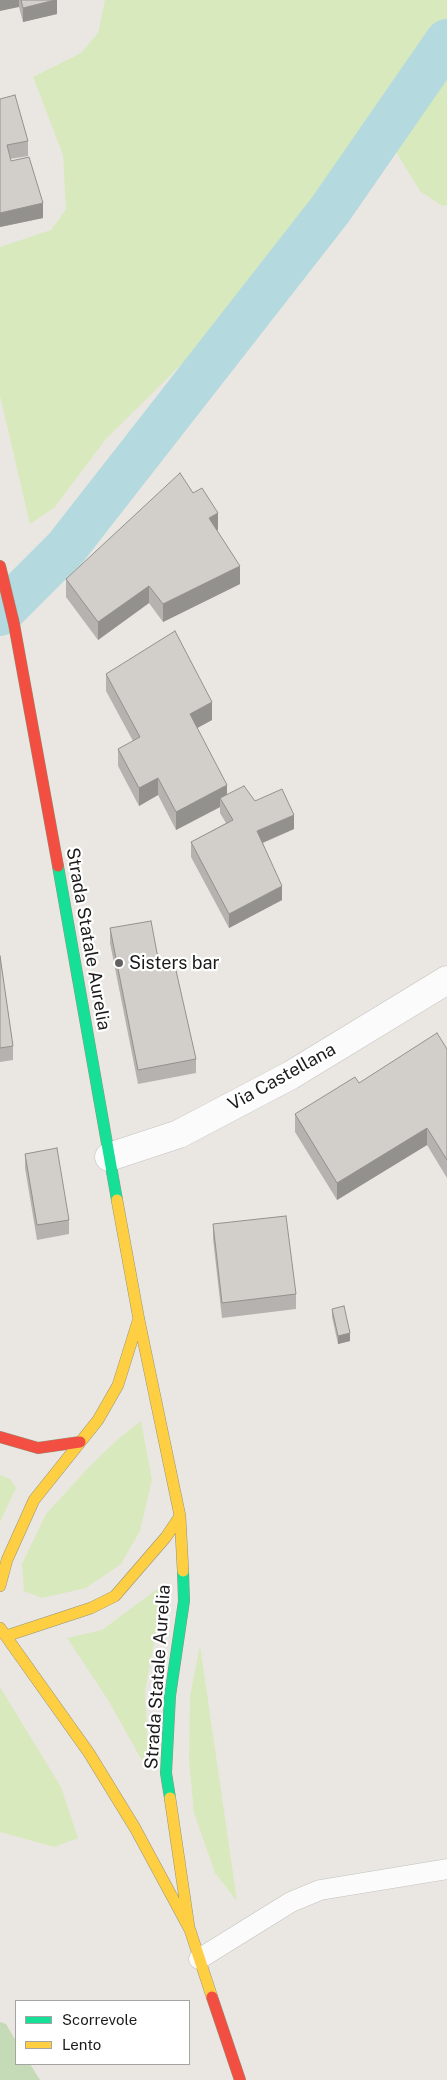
<!DOCTYPE html>
<style>
body{margin:0}
#map{position:relative;width:447px;height:2080px;overflow:hidden;background:#eae7e2;font-family:"Public Sans",sans-serif}
canvas{display:block}
.legend{position:absolute;left:15px;top:2000px;width:175px;height:65px;box-sizing:border-box;background:#fff;border:1px solid #a4a4a4;margin:0;padding:6px 9px;list-style:none;font-size:15px;color:#1b1b1b}
.legend li{display:flex;align-items:center;gap:10px;height:25px}
.legend b{width:25px;border:1px solid #a4a4a4}
</style>
<div id="map">
<canvas width="447" height="2080"></canvas>
<ul class="legend">
<li><b style="height:6px;background:#16e098"></b>Scorrevole</li>
<li><b style="height:6px;background:#ffcf43"></b>Lento</li>
</ul>
</div>
<script>
const g = document.querySelector('canvas').getContext('2d');
g.lineJoin = 'round';
function paint(path, color) { g.fillStyle = color; g.fill(path, 'evenodd'); }
const poly = rows => new Path2D(rows.map(r => 'M' + r).join(''));
function strokePath(path, color, width, dash) { g.strokeStyle = color; g.lineWidth = width; g.lineCap = dash ? 'butt' : 'round'; g.setLineDash(dash || []); g.stroke(path); }
function label(font, color, halo, rows, align = 'center') {
  g.font = font + ' "Public Sans",sans-serif'; g.lineWidth = 4.5; g.setLineDash([]); g.textBaseline = 'middle'; g.strokeStyle = halo; g.fillStyle = color; for (const [text, x, y, turn = 0] of rows) {
    g.save(); g.translate(x, y); g.rotate((+turn || 0) * Math.PI / 180); g.textAlign = isNaN(turn) ? turn : align; if (halo) g.strokeText(text, 0, 0); g.fillText(text, 0, 0); g.restore();
  }
}
paint(poly([
 [105,0,447,0,447,205,442,206,420,191,377,121,205,341,106,439,54,508,30,524,0,396,0,247,51,230,66,209,63,155,33,77,81,53,98,33],
 [141,1421,152,1480,140,1531,121,1564,86,1588,42,1598,24,1591,22,1564,46,1514,88,1468,118,1439],
 [0,1475,10,1479,16,1488,0,1522],
 [165,1583,145,1691,149,1773,108,1700,67,1638,102,1630],
 [200,1645,237,1901,215,1873,194,1813,189,1761,190,1696],
 [0,1687,61,1787,78,1838,54,1847,0,1832]
]), '#d8e9be');
paint(poly([
 [0,2022,6,2024,16,2041,16,2064,30,2064,40,2080,0,2080]
]), '#c5dab6');
strokePath(poly([
 [0,614,66,548,330,210,447,41]
]), '#b4d9df', 44);
const lane = poly([
 [199,1959,291,1902,320,1890,447,1869]
]);
const street = poly([
 [109,1157,179,1134,291,1075,447,980]
]);
const fast = poly([
 [58,866,117,1200],
 [170,1798,166,1773,170,1696,184,1601,183,1571]
]);
const slow = poly([
 [117,1200,139,1320,180,1516,183,1571],
 [0,1586,7,1560,34,1500,98,1420,118,1385,138,1321],
 [0,1628,89,1753,135,1828,190,1930,212,1997],
 [6,1636,91,1608,115,1596,166,1537,180,1516],
 [170,1798,189,1927]
]);
const jam = poly([
 [0,566,14,624,58,866],
 [0,1437,38,1448,80,1442],
 [212,1997,240,2080]
]);
strokePath(lane, '#c2c1bf', 21);
strokePath(street, '#c2c1bf', 29);
strokePath(fast, '#93937a', 12);
strokePath(slow, '#93937a', 12);
strokePath(jam, '#93937a', 12);
strokePath(lane, '#fcfbfb', 20);
strokePath(street, '#fcfbfb', 28);
strokePath(fast, '#16e098', 11);
strokePath(slow, '#ffcf43', 11);
strokePath(jam, '#f24e42', 11);
paint(poly([
 [0,0,57,0,57,14,23,22,19,7],
 [0,99,28,141,28,156,10,159,11,161,43,218,0,227],
 [218,530,217,531,240,584,163,622,149,603,98,640,66,597,66,579],
 [106,674,212,720,197,728,227,795,255,801,294,829,263,843,282,900,229,928,191,857,191,842,226,823,220,813,220,807,176,830,158,795,139,806,118,766,118,749,133,741,106,691],
 [110,928,160,969,196,1059,196,1073,138,1084,110,943],
 [0,956,13,1046,13,1060,0,1062],
 [447,1049,447,1178,427,1145,337,1200,295,1132,295,1114,359,1083],
 [25,1154,69,1220,69,1234,37,1240,25,1168],
 [213,1224,296,1294,296,1309,222,1318,213,1239],
 [332,1309,350,1341,338,1344,332,1317]
]), '#b5b2af');
paint(poly([
 [0,0,19,0,19,7,0,11],
 [55,0,57,0,57,14,23,22,23,8],
 [43,203,43,218,0,227,0,213],
 [218,513,218,530,209,536,209,518],
 [240,566,240,584,163,622,163,604],
 [149,586,149,603,98,640,98,622],
 [212,702,212,720,190,732,190,714],
 [158,778,158,795,139,806,139,788],
 [227,785,227,803,220,798,220,807,176,830,176,812],
 [294,815,294,829,257,845,257,831],
 [282,886,282,900,229,928,229,914],
 [427,1128,427,1145,337,1200,337,1183],
 [350,1333,350,1341,338,1344,338,1336]
]), '#93918e');
const building = poly([
 [21,0,55,0,23,8,21,0],
 [15,95,28,141,7,145,11,161,29,157,43,203,0,213,0,99,15,95],
 [180,473,193,493,202,488,218,513,209,518,240,566,163,604,149,586,98,622,66,579,180,473],
 [175,631,212,702,190,714,227,785,176,812,158,778,139,788,118,749,140,737,106,674,175,631],
 [244,786,255,801,282,789,294,815,257,831,282,886,229,914,191,842,233,820,220,798,244,786],
 [151,921,160,969,175,966,196,1059,138,1070,110,928,151,921],
 [0,956,13,1046,0,1048,0,956],
 [437,1033,447,1049,447,1160,427,1128,337,1183,295,1114,355,1077,359,1083,437,1033],
 [57,1148,69,1220,37,1225,25,1154,57,1148],
 [286,1216,296,1294,222,1303,213,1224,286,1216],
 [344,1306,350,1333,338,1336,332,1309,344,1306]
]);
paint(building, '#d2cfcb');
strokePath(building, '#93918e', 1);
for (const [x, y, r, color] of [
 [119,963,5,"#636261"]
]) { const dot = new Path2D(); dot.arc(x, y, r, 0, 2 * Math.PI); g.fillStyle = color; g.fill(dot); strokePath(dot, '#fff', 2); }
label('18px', '#1b1b1b', '#fff', [
 ["Strada Statale Aurelia",88,939,80],
 ["Via Castellana",282,1077,-29],
 ["Strada Statale Aurelia",158,1677,-86]
]);
label('18px', '#1b1b1b', '#fff', [
 ["Sisters bar",129,963]
], 'left');
</script>
